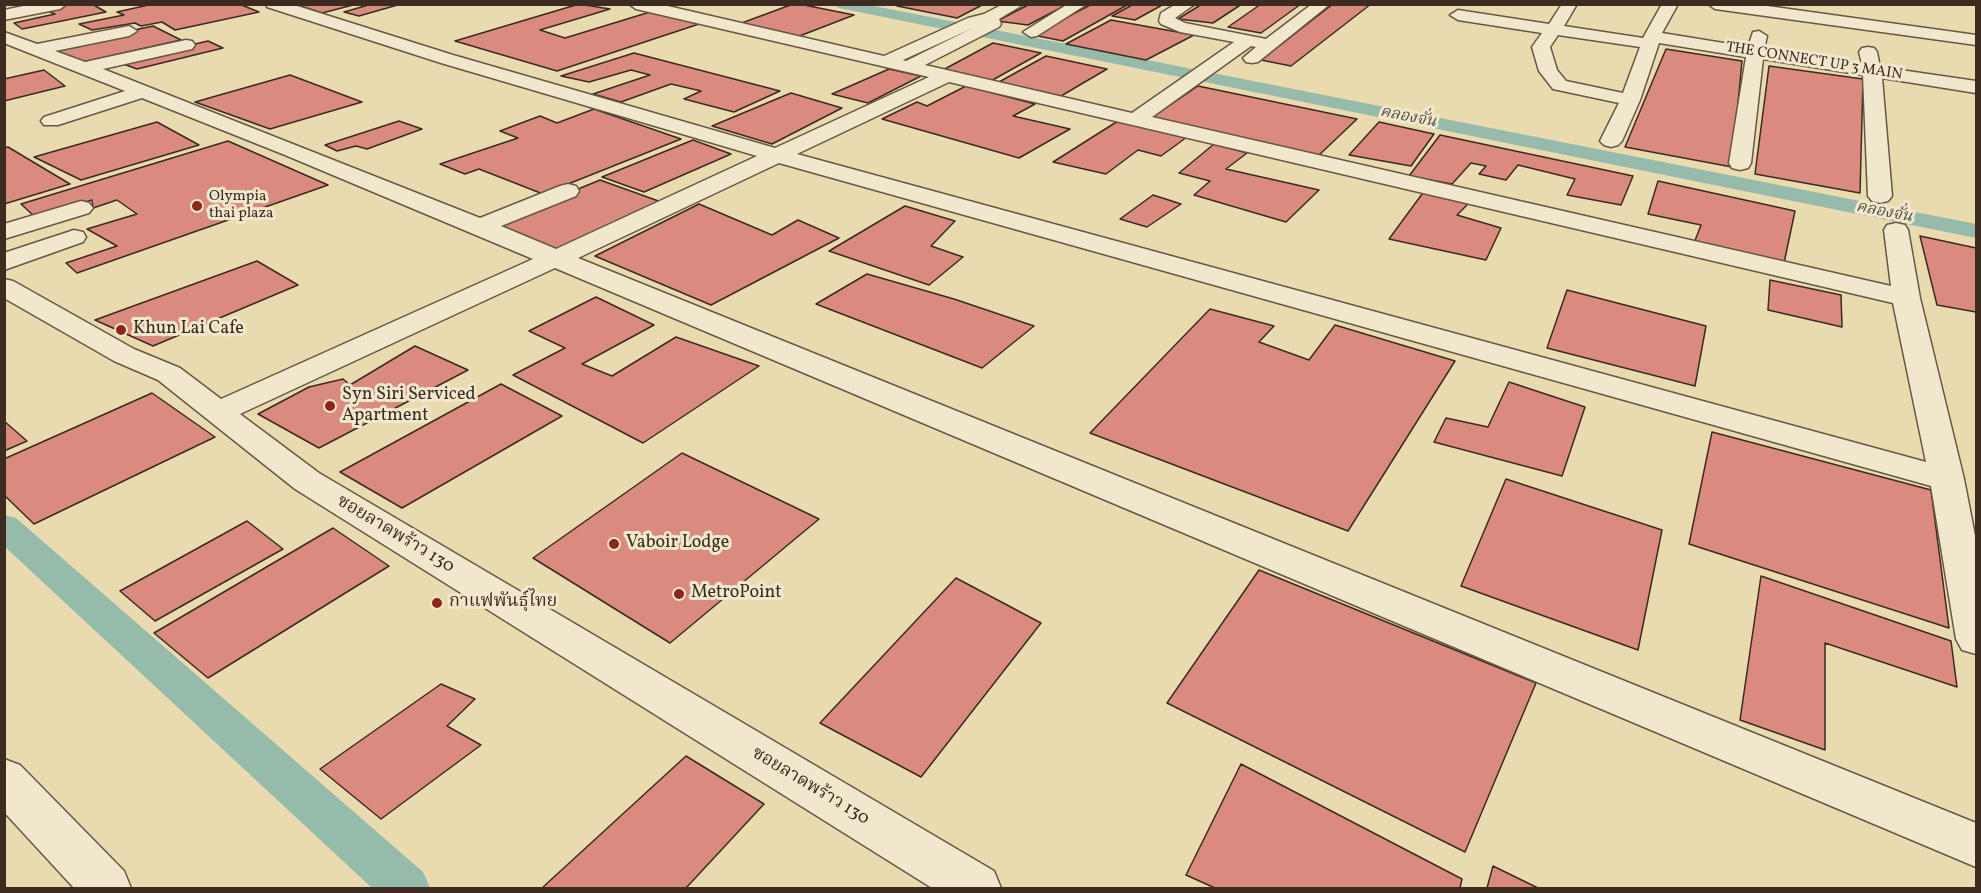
<!DOCTYPE html>
<meta charset="utf-8">
<style>
body{margin:0}
#map{position:relative;width:1981px;height:893px;overflow:hidden;background:#e9dab0;font-family:Vollkorn,serif}
canvas{display:block}
.frame{position:absolute;inset:0;border:6px solid #3d2b21;pointer-events:none}
</style>
<div id="map">
<canvas width="1981" height="893"></canvas>
<div class="frame"></div>
</div>
<script>
const g = document.querySelector('canvas').getContext('2d');
g.lineJoin = 'round';
const poly = rows => new Path2D(rows.map(r => 'M' + r).join(''));
function paint(path, color) { g.fillStyle = color; g.fill(path, 'evenodd'); }
function strokePath(path, color, width, dash) { g.strokeStyle = color; g.lineWidth = width; g.lineCap = dash ? 'butt' : 'round'; g.setLineDash(dash || []); g.stroke(path); }
function label(font, color, halo, rows, align = 'center') {
  g.font = font + ' Vollkorn,"Noto Serif Thai",serif'; g.lineWidth = 6; g.setLineDash([]); g.textBaseline = 'middle'; g.strokeStyle = halo; g.fillStyle = color; for (const [text, x, y, turn = 0] of rows) {
    g.save(); g.translate(x, y); g.rotate((+turn || 0) * Math.PI / 180); g.textAlign = isNaN(turn) ? turn : align; if (halo) g.strokeText(text, 0, 0); g.fillText(text, 0, 0); g.restore();
  }
}
paint(poly([
 [832,4,864,4,1976,224,1976,238,839,8,832,4],
 [4,515,16,518,423,872,430,888,372,888,4,546,4,515]
]), '#97bbab');
const building = poly([
 [72,4,92,4,106,12,22,29,14,23,55,14,45,10,72,4],
 [153,4,239,4,259,12,175,30,162,22,141,26,135,23,92,30,79,24,124,15,117,12,153,4],
 [295,4,357,4,322,13,295,4],
 [372,4,401,4,359,16,344,12,372,4],
 [579,4,610,9,540,30,565,38,650,12,699,24,557,71,455,41,579,4],
 [793,4,799,4,854,15,797,37,739,24,793,4],
 [900,4,984,4,957,18,897,6,900,4],
 [1030,4,1068,4,1028,25,997,21,1030,4],
 [1092,4,1129,4,1063,41,1033,35,1092,4],
 [1134,4,1164,4,1135,20,1112,16,1134,4],
 [1202,4,1242,4,1213,23,1178,19,1202,4],
 [1261,4,1301,4,1261,33,1228,27,1261,4],
 [1333,4,1371,4,1291,66,1261,60,1333,4],
 [1111,20,1194,35,1146,60,1066,44,1111,20],
 [153,26,181,40,83,62,50,48,153,26],
 [208,41,223,48,137,69,118,62,208,41],
 [993,43,1041,53,989,82,941,71,993,43],
 [1666,49,1742,61,1732,167,1625,147,1666,49],
 [634,53,780,91,734,112,684,99,701,91,671,84,621,102,593,94,650,75,631,70,589,82,561,76,634,53],
 [1046,56,1107,69,1061,96,999,82,1046,56],
 [1769,66,1863,79,1860,193,1755,174,1769,66],
 [889,69,921,76,868,103,832,94,889,69],
 [44,70,65,86,4,101,4,79,44,70],
 [290,75,362,102,270,129,195,102,290,75],
 [966,86,1035,104,1013,116,1070,129,1019,158,882,119,917,102,927,106,966,86],
 [1198,86,1357,119,1317,157,1151,118,1198,86],
 [791,93,842,108,772,144,712,126,791,93],
 [594,109,681,139,543,194,479,169,465,174,440,164,518,138,500,131,540,116,557,123,594,109],
 [399,121,422,129,367,149,356,146,337,151,325,145,399,121],
 [1118,121,1187,137,1161,156,1138,150,1106,174,1053,162,1118,121],
 [157,122,199,145,81,180,34,157,157,122],
 [1379,122,1434,134,1411,166,1349,155,1379,122],
 [1440,135,1633,176,1621,205,1567,195,1575,179,1518,165,1506,180,1479,174,1486,166,1471,163,1452,184,1409,176,1440,135],
 [693,140,731,154,644,192,602,177,693,140],
 [228,141,328,185,77,273,66,263,117,246,87,229,137,214,117,200,93,208,92,200,35,217,21,204,228,141],
 [1214,144,1247,153,1226,169,1319,190,1286,222,1194,195,1210,181,1179,173,1214,144],
 [8,147,70,184,4,204,4,148,8,147],
 [600,180,664,203,554,254,486,227,600,180],
 [1658,181,1795,211,1784,263,1694,243,1701,225,1648,214,1658,181],
 [1425,190,1471,201,1457,215,1501,228,1486,260,1389,239,1425,190],
 [1153,195,1181,204,1147,227,1120,219,1153,195],
 [699,204,772,235,798,220,839,238,711,305,595,256,699,204],
 [905,206,955,221,931,246,963,257,929,285,829,251,905,206],
 [1920,236,1976,248,1976,312,1937,305,1920,236],
 [257,261,298,285,153,346,95,320,257,261],
 [867,274,954,299,1034,326,982,368,816,304,867,274],
 [1770,280,1841,295,1842,327,1768,310,1770,280],
 [1567,290,1706,326,1695,386,1547,348,1567,290],
 [596,297,654,325,582,364,612,376,676,337,759,366,643,443,513,375,565,348,529,331,596,297],
 [1210,309,1274,326,1259,342,1309,360,1335,325,1455,361,1348,531,1090,433,1210,309],
 [415,346,468,370,319,448,258,414,309,387,343,379,350,385,415,346],
 [1509,382,1585,407,1562,476,1434,442,1446,418,1488,427,1509,382],
 [501,384,562,416,402,508,340,472,501,384],
 [152,393,215,437,34,524,4,495,4,459,152,393],
 [4,421,27,441,4,451,4,421],
 [1712,432,1931,490,1949,628,1689,544,1712,432],
 [682,453,819,519,670,643,533,558,682,453],
 [1506,479,1662,530,1638,650,1461,586,1506,479],
 [247,521,283,549,155,621,120,591,247,521],
 [333,528,389,566,208,678,154,633,333,528],
 [1259,570,1536,683,1465,852,1167,703,1259,570],
 [1761,576,1951,641,1957,687,1825,643,1825,750,1740,720,1761,576],
 [956,578,1041,623,921,777,820,723,956,578],
 [441,684,475,699,447,726,481,745,381,819,320,769,441,684],
 [686,756,764,804,686,888,542,888,686,756],
 [1241,764,1462,879,1460,888,1215,888,1186,875,1241,764],
 [1493,866,1538,888,1487,888,1493,866]
]);
paint(building, '#d98b7f');
strokePath(building, '#3d2b21', 1.5);
const minor = poly([
 [33,4,67,4,60,9,4,20,4,10,33,4],
 [266,4,291,4,453,55,775,148,929,77,636,9,629,4,659,4,884,56,968,18,984,14,1003,4,1024,4,999,19,1001,24,999,27,925,65,1132,113,1234,42,1180,32,1161,24,1159,21,1161,13,1176,4,1195,4,1175,18,1185,23,1266,39,1312,4,1330,4,1258,62,1252,63,1246,62,1243,58,1256,47,1251,46,1152,117,1891,286,1884,230,1887,225,1896,223,1905,225,1908,230,1920,298,1964,479,1976,541,1976,654,1962,650,1956,639,1931,486,779,163,578,258,1976,823,1976,867,555,268,240,414,319,473,994,871,1001,888,932,888,295,489,158,380,114,361,4,298,4,279,13,281,134,349,180,368,221,399,533,259,285,155,142,98,58,125,44,125,41,121,44,117,125,91,4,43,4,32,37,44,129,26,137,31,129,36,55,51,85,62,186,40,192,41,195,45,192,49,103,69,480,218,560,186,568,184,576,186,579,191,576,196,501,226,556,249,757,156,441,63,267,7,266,4],
 [973,28,906,61,903,60,973,28],
 [949,82,1893,303,1926,462,797,154,949,82],
 [1068,4,1087,4,1037,36,1031,37,1023,32,1068,4],
 [1562,4,1577,4,1564,26,1643,38,1662,4,1678,4,1662,33,1748,47,1753,32,1759,31,1767,36,1764,49,1862,64,1859,52,1862,48,1868,47,1874,48,1877,52,1880,67,1976,81,1976,93,1882,78,1892,196,1888,201,1880,203,1872,201,1868,196,1863,75,1763,59,1751,163,1748,168,1740,170,1732,168,1729,163,1746,57,1659,43,1640,100,1622,141,1618,145,1611,147,1604,145,1600,141,1619,103,1553,89,1539,71,1532,47,1542,33,1458,20,1450,15,1458,10,1549,24,1562,4],
 [1558,35,1640,47,1623,93,1566,81,1557,70,1550,47,1558,35],
 [1708,4,1753,4,1976,35,1976,45,1715,9,1708,4],
 [81,201,89,203,93,208,89,213,4,239,4,224,81,201],
 [74,230,83,232,86,237,83,242,4,270,4,253,74,230],
 [4,759,20,765,124,871,131,888,74,888,4,812,4,759]
]);
strokePath(minor, '#685745', 3);
paint(minor, '#f1e7cc');
for (const [x, y, r, color] of [
 [197,206,6,"#8f2418"],
 [121,330,6,"#8f2418"],
 [330,406,6,"#8f2418"],
 [614,544,6,"#8f2418"],
 [679,594,6,"#8f2418"],
 [437,603,6,"#8f2418"]
]) { const dot = new Path2D(); dot.arc(x, y, r, 0, 2 * Math.PI); g.fillStyle = color; g.fill(dot); strokePath(dot, '#f1e7cc', 2); }
label('15px', '#3d2b21', '#f1e7cc', [
 ["THE CONNECT UP 3 MAIN",1814,62,9]
]);
label('15px', '#3d2b21', '#f1e7cc', [
 ["Olympia",209,197],
 ["thai plaza",209,214]
], 'left');
label('italic 16px', '#544f44', '#f1e7cc', [
 ["คลองจั่น",1408,118,11],
 ["คลองจั่น",1884,213,11]
]);
label('18px', '#3d2b21', '#f1e7cc', [
 ["Khun Lai Cafe",133,330],
 ["Syn Siri Serviced",342,396],
 ["Apartment",342,417],
 ["Vaboir Lodge",626,544],
 ["MetroPoint",691,594],
 ["กาแฟพันธุ์ไทย",449,603]
], 'left');
label('18px', '#3d2b21', '#f1e7cc', [
 ["ซอยลาดพร้าว 130",395,535,31],
 ["ซอยลาดพร้าว 130",810,787,31]
]);
</script>
